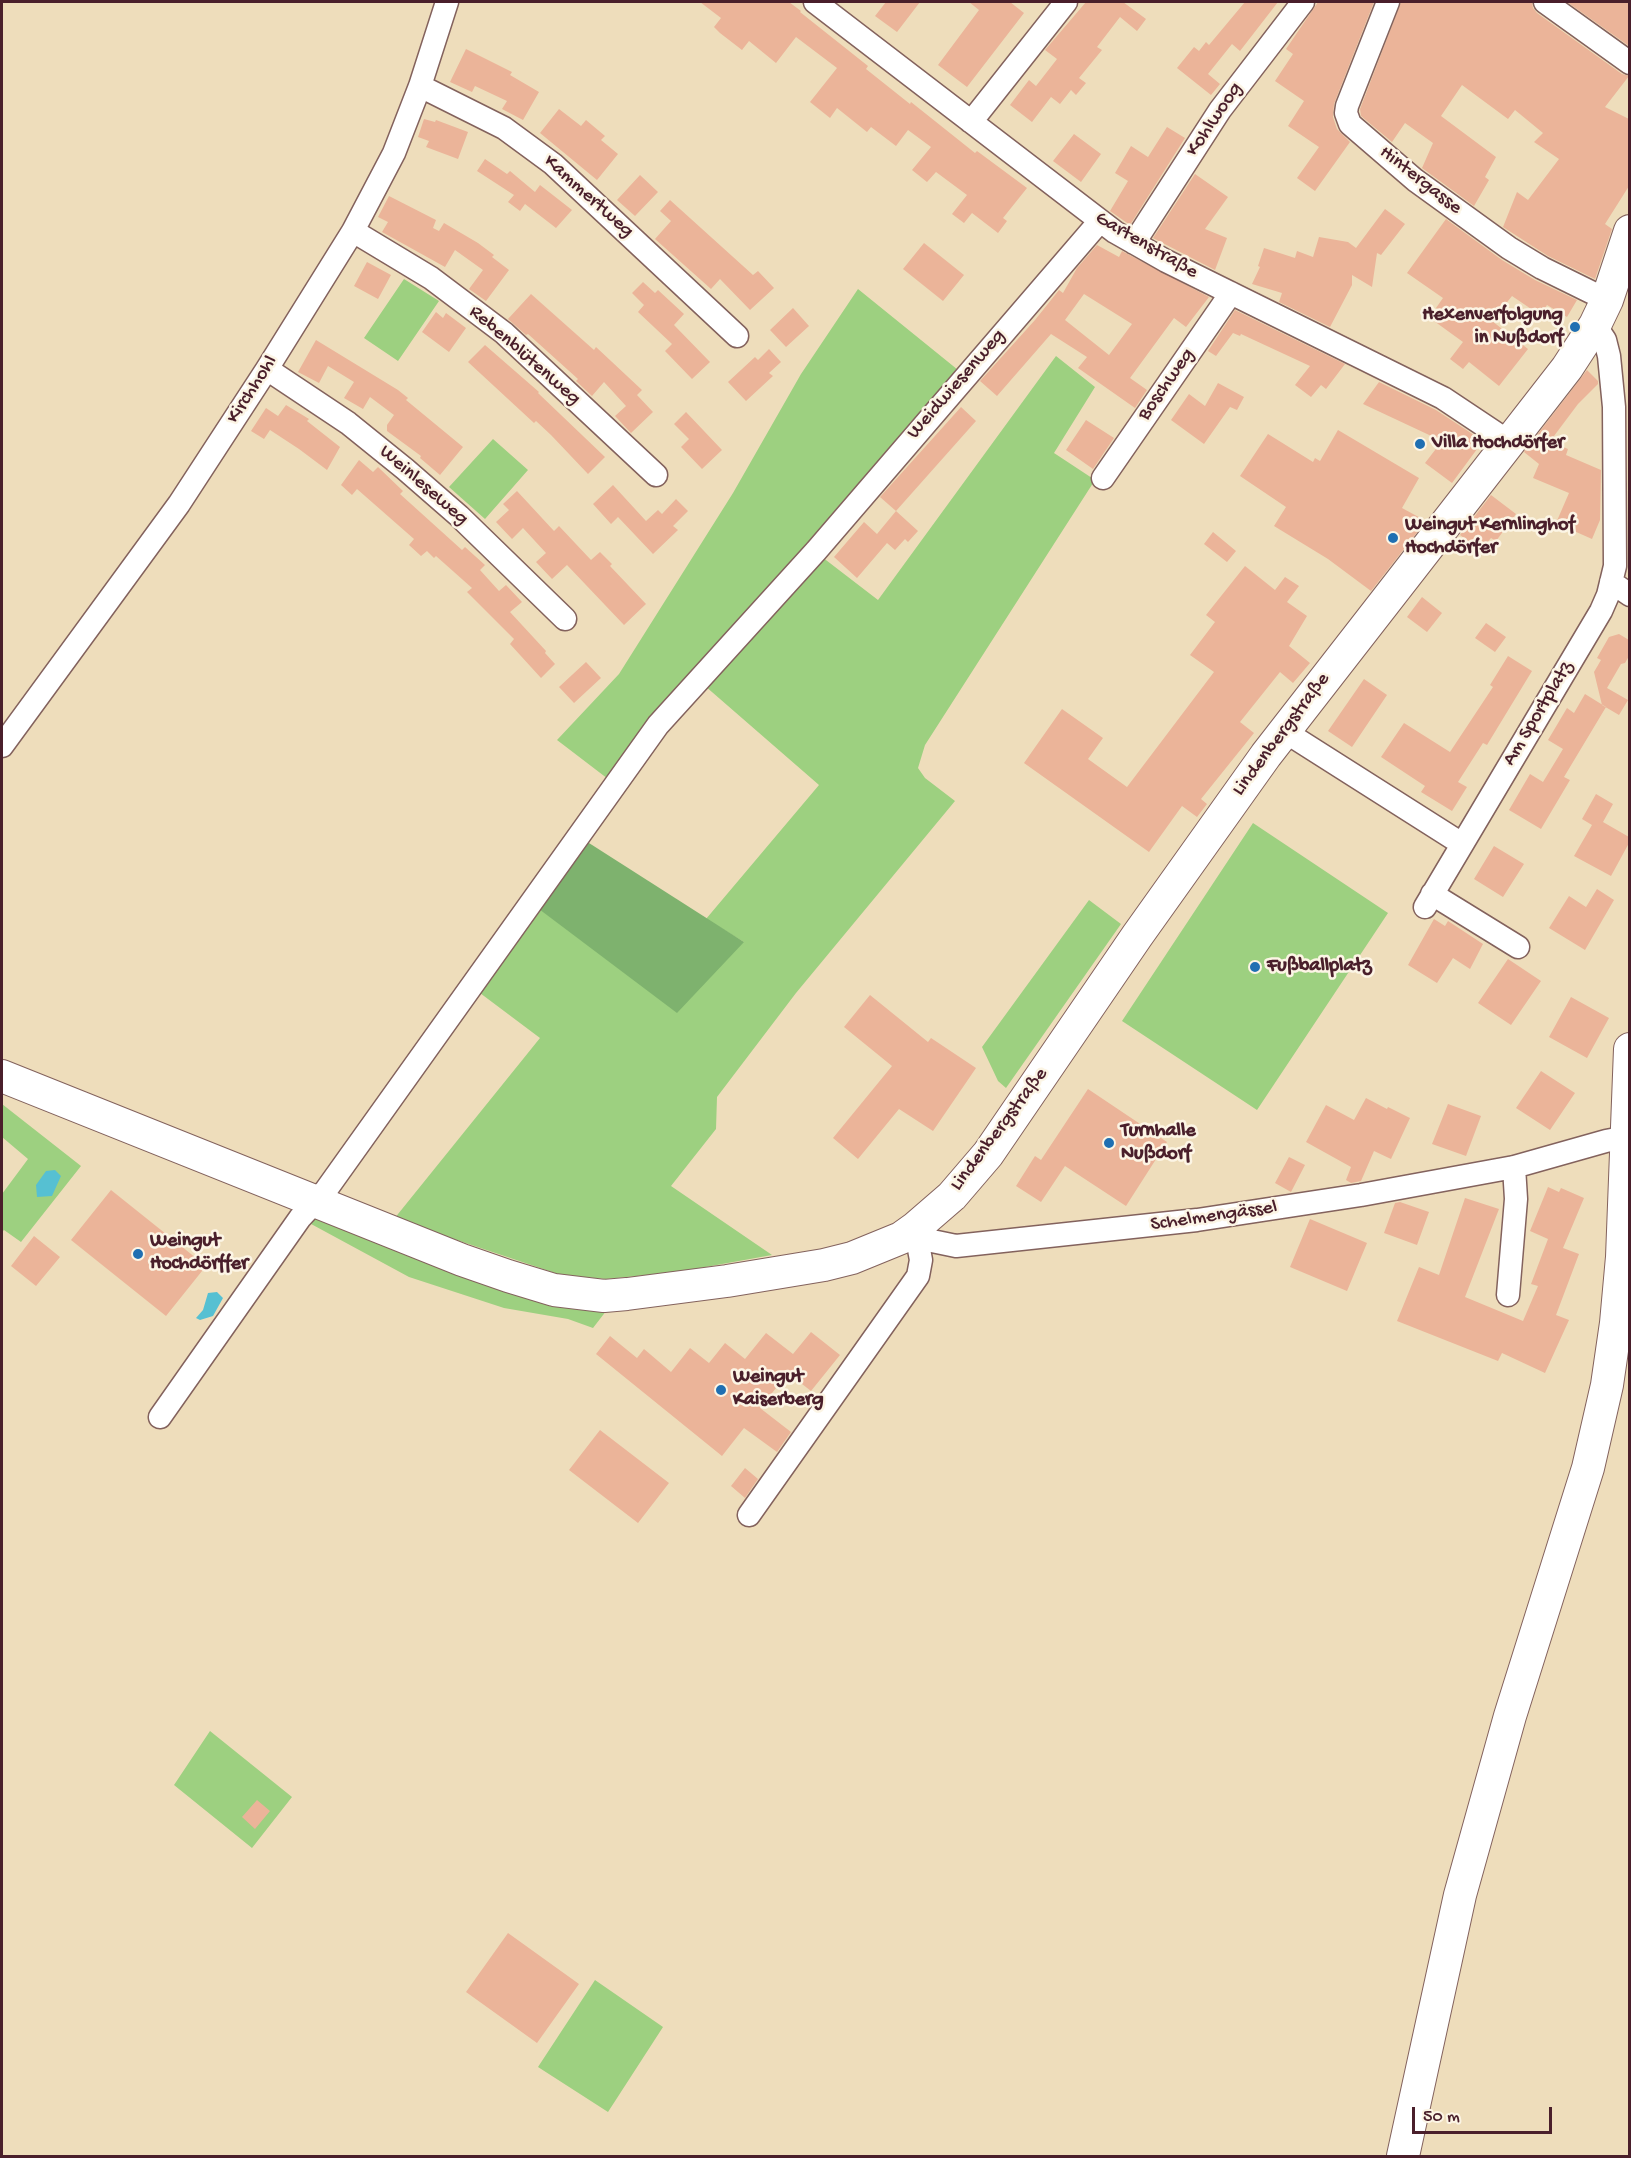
<!DOCTYPE html>
<meta charset="utf-8">
<style>
body{margin:0}
#map{position:relative;width:1631px;height:2158px;overflow:hidden;background:#edb;font-family:"Gochi Hand",sans-serif}
canvas{display:block}
.frame{position:absolute;inset:0;border:3px solid #4a1f2b;pointer-events:none}
.scale{position:absolute;left:1412px;top:2107px;width:140px;height:27px;box-sizing:border-box;border:3px solid #4a1f2b;border-top:0;padding-left:8px;font-size:18px;line-height:21px;white-space:nowrap;color:#4a1f2b;-webkit-text-stroke:4px #fcf5e5;paint-order:stroke}
</style>
<div id="map">
<canvas width="1631" height="2158"></canvas>
<div class="frame"></div>
<div class="scale">50 m</div>
</div>
<script>
const g = document.querySelector('canvas').getContext('2d');
g.lineJoin = 'round';
function paint(path, color) { g.fillStyle = color; g.fill(path, 'evenodd'); }
const poly = rows => new Path2D(rows.map(r => 'M' + r).join(''));
function strokePath(path, color, width, dash) { g.strokeStyle = color; g.lineWidth = width; g.lineCap = dash ? 'butt' : 'round'; g.setLineDash(dash || []); g.stroke(path); }
function label(font, color, halo, rows, align = 'center') {
  g.font = font + ' "Gochi Hand",sans-serif'; g.lineWidth = 5; g.setLineDash([]); g.textBaseline = 'middle'; g.strokeStyle = halo; g.fillStyle = color; for (const [text, x, y, turn = 0] of rows) {
    g.save(); g.translate(x, y); g.rotate((+turn || 0) * Math.PI / 180); g.textAlign = isNaN(turn) ? turn : align; if (halo) g.strokeText(text, 0, 0); g.fillText(text, 0, 0); g.restore();
  }
}
paint(poly([
 [404,279,439,301,398,361,364,338],
 [858,289,963,374,809,547,878,600,1056,356,1095,387,1054,453,1095,480,925,745,918,768,925,778,955,801,796,993,717,1097,716,1129,671,1186,772,1255,678,1272,606,1279,561,1275,394,1219,540,1038,472,987,531,903,744,942,706,919,819,785,697,679,612,782,557,740,619,674,733,493,801,374],
 [493,439,528,470,485,519,449,487],
 [1253,823,1388,913,1257,1110,1122,1021],
 [1089,900,1121,924,1006,1088,998,1081,982,1047],
 [2,1104,81,1166,21,1242,4,1230,2,1232,2,1194,28,1159,2,1137],
 [322,1214,610,1306,593,1328,568,1319,504,1308,409,1277,300,1218],
 [210,1731,292,1797,252,1848,174,1785],
 [595,1980,663,2027,608,2112,538,2067]
]), '#9dd080');
paint(poly([
 [578,836,744,942,677,1013,531,903]
]), '#7eb26e');
paint(poly([
 [55,1170,61,1176,52,1196,37,1197,36,1185,46,1171],
 [217,1292,223,1298,213,1316,200,1320,196,1318,203,1310,208,1293]
]), '#56c0d2');
paint(poly([
 [700,2,789,2,801,11,800,12,868,66,866,69,910,104,911,102,975,153,977,151,1027,188,1003,218,1007,221,998,233,972,213,964,223,952,214,967,195,936,172,927,182,912,170,931,147,908,130,896,146,871,127,867,132,837,108,830,118,810,102,837,68,796,37,776,63,749,41,742,50,720,33,714,27,721,18],
 [886,2,920,2,897,32,875,16],
 [969,2,1010,2,1024,13,967,87,938,65,979,10],
 [1086,2,1123,2,1146,19,1137,31,1120,17,1097,47,1102,50,1079,78,1086,83,1076,95,1071,90,1060,104,1051,97,1032,122,1010,105,1029,80,1036,86,1057,59,1045,50],
 [1245,2,1278,2,1240,51,1232,44,1208,74,1220,84,1211,95,1177,68,1194,47,1199,51,1206,42,1209,45],
 [1318,2,1374,2,1334,104,1333,117,1337,129,1350,142,1315,191,1297,178,1319,147,1288,126,1304,101,1275,81,1293,54,1286,49],
 [1401,2,1532,2,1533,8,1537,13,1622,74,1629,76,1605,107,1629,119,1629,186,1605,224,1612,229,1595,279,1548,256,1503,227,1517,192,1528,200,1559,159,1534,142,1543,133,1515,110,1508,119,1462,85,1441,116,1496,157,1485,177,1489,180,1474,206,1422,168,1433,143,1405,123,1392,142,1361,116,1360,109],
 [1567,2,1629,2,1629,46],
 [466,49,512,72,510,75,539,92,523,120,502,109,507,101,475,86,472,92,450,82],
 [559,109,581,126,586,120,605,136,601,140,618,154,597,180,540,133],
 [424,119,435,122,436,120,468,132,458,159,426,147,429,141,418,137],
 [1167,127,1185,138,1130,225,1110,211,1128,181,1115,173,1131,146,1148,157],
 [1074,134,1101,154,1081,182,1053,161],
 [485,159,507,174,510,171,535,192,540,185,572,210,556,228,525,204,520,211,508,202,514,195,477,171],
 [1195,174,1228,197,1205,229,1227,238,1215,270,1153,238],
 [640,175,658,192,635,216,617,200],
 [389,196,436,220,433,228,439,231,444,223,478,243,494,255,492,257,509,270,486,301,469,289,483,270,455,250,445,267,382,232,388,222,378,217],
 [670,200,753,275,758,271,774,288,750,310,720,279,711,289,655,239,671,221,660,211],
 [1385,209,1405,224,1381,255,1377,253,1372,287,1352,275,1352,285,1330,327,1279,302,1282,293,1252,284,1260,267,1258,266,1264,248,1295,258,1297,251,1313,257,1319,237,1348,242,1356,248],
 [1446,219,1502,260,1535,280,1577,300,1567,317,1547,305,1540,315,1512,296,1492,321,1528,349,1499,386,1469,362,1463,369,1450,359,1463,342,1434,321,1441,311,1436,308,1443,298,1407,273],
 [924,243,964,275,943,301,903,269],
 [1097,245,1119,257,1122,251,1209,297,1186,327,1174,318,1130,378,1147,390,1135,408,1078,368,1087,357,1051,334,997,396,980,381,1035,320,1059,290,1063,293,1077,268],
 [1084,294,1132,324,1109,355,1065,320],
 [367,262,391,275,378,299,354,286],
 [643,282,655,293,658,290,684,314,674,325,710,362,692,379,665,351,672,344,638,312,644,305,632,293],
 [531,294,594,350,596,347,642,390,637,395,653,412,631,433,615,416,626,406,604,382,592,396,576,381,578,379,528,334,526,335,508,319],
 [793,308,809,326,786,347,770,330],
 [1235,310,1345,364,1326,389,1321,385,1311,397,1295,385,1310,366,1241,334,1240,336,1233,333,1216,356,1208,351],
 [436,312,443,318,446,313,466,328,449,352,422,332],
 [316,340,398,390,408,398,406,400,463,447,440,475,420,458,421,456,387,431,387,425,394,415,370,397,363,409,344,398,354,382,328,366,319,383,298,372],
 [485,345,539,392,538,393,605,457,588,474,551,435,536,421,534,423,468,362],
 [769,349,781,362,769,373,773,376,746,401,728,382,755,357,758,360],
 [1587,370,1598,381,1598,384,1578,404,1554,436,1556,438,1552,442,1568,449,1566,455,1601,470,1600,520,1592,539,1556,523,1569,493,1533,478,1539,464,1524,452],
 [1379,382,1436,410,1483,441,1452,483,1425,463,1442,441,1363,404],
 [1218,383,1244,397,1237,410,1230,407,1204,444,1171,420,1189,394,1205,406],
 [286,405,309,419,307,421,340,447,327,470,299,449,270,430,264,439,251,431,266,408,278,416],
 [961,407,976,421,896,511,880,497],
 [686,412,722,450,702,469,681,447,689,439,674,424],
 [1086,420,1114,438,1093,469,1066,450],
 [1338,430,1419,478,1402,508,1426,521,1371,591,1328,559,1274,526,1286,507,1240,476,1268,434,1313,462,1315,458,1320,461],
 [359,460,373,472,378,467,403,491,400,494,462,550,465,547,485,565,480,570,499,591,506,585,522,602,510,612,546,651,545,653,555,664,541,678,510,644,514,639,467,592,472,588,436,556,434,558,427,551,421,556,409,545,414,539,357,489,352,495,341,485],
 [613,485,646,521,658,510,662,514,676,499,688,511,673,526,678,530,653,554,618,517,611,524,593,504],
 [517,491,554,531,559,526,591,560,600,552,612,564,610,566,646,604,624,625,567,565,552,579,536,562,546,553,523,528,512,539,496,522,509,510,503,504],
 [1491,495,1516,514,1496,541,1491,538,1481,550,1460,535],
 [896,511,918,531,908,542,905,539,895,550,887,543,857,578,834,557,864,522,877,534],
 [1213,532,1236,551,1227,562,1204,544],
 [1245,566,1275,590,1285,577,1299,586,1287,602,1307,616,1289,646,1310,663,1293,683,1280,672,1240,722,1254,733,1201,799,1207,804,1197,817,1182,806,1149,852,1024,763,1062,709,1103,738,1088,759,1127,787,1214,672,1190,655,1215,622,1206,615],
 [1422,597,1442,613,1427,632,1407,617],
 [1486,623,1506,637,1495,652,1475,638],
 [1619,634,1629,640,1629,656,1625,663,1621,664,1607,688,1628,700,1619,715,1602,705,1594,672,1601,660,1597,658,1609,637],
 [1508,656,1532,671,1487,745,1483,743,1458,782,1467,787,1452,811,1421,792,1425,786,1381,757,1404,723,1450,752,1493,687,1490,685],
 [586,662,601,678,574,703,559,687],
 [1364,679,1387,695,1352,747,1328,731],
 [1585,694,1606,707,1564,777,1570,780,1541,829,1509,810,1530,774,1543,782,1563,749,1548,740,1567,708,1574,713],
 [1596,794,1613,804,1603,822,1629,837,1629,843,1611,876,1574,856,1592,825,1582,819],
 [1494,846,1524,864,1503,897,1474,879],
 [1597,889,1614,900,1585,950,1549,928,1569,896,1586,907],
 [1434,919,1445,926,1448,921,1483,944,1470,969,1453,958,1437,983,1408,965],
 [1508,959,1541,981,1511,1025,1478,1003],
 [870,995,928,1042,931,1038,976,1068,933,1131,899,1109,858,1159,833,1138,892,1066,844,1027],
 [1571,997,1609,1018,1587,1058,1549,1037],
 [1541,1071,1575,1093,1550,1130,1516,1108],
 [1088,1089,1167,1142,1126,1206,1065,1166,1041,1202,1016,1186,1035,1156,1041,1160],
 [1366,1098,1387,1109,1388,1107,1410,1118,1391,1159,1374,1151,1361,1181,1351,1183,1346,1180,1351,1167,1306,1142,1326,1105,1354,1120],
 [1448,1104,1481,1116,1466,1156,1432,1144],
 [1289,1157,1305,1165,1291,1192,1275,1183],
 [1548,1187,1559,1192,1561,1188,1584,1198,1563,1248,1579,1254,1556,1315,1569,1320,1545,1373,1502,1353,1498,1361,1397,1321,1419,1267,1439,1275,1465,1198,1499,1209,1465,1297,1523,1321,1538,1286,1531,1284,1548,1239,1530,1231],
 [111,1190,206,1266,166,1316,71,1240],
 [1400,1202,1429,1212,1417,1245,1384,1233,1395,1203],
 [1310,1219,1367,1243,1347,1291,1290,1267],
 [34,1236,60,1257,36,1286,11,1266],
 [811,1332,840,1355,811,1391,788,1373,760,1408,791,1432,777,1452,744,1428,722,1456,596,1354,610,1336,637,1358,644,1349,671,1372,690,1348,709,1363,725,1343,745,1359,766,1333,793,1354],
 [600,1430,669,1483,638,1523,569,1470],
 [745,1468,758,1479,745,1498,731,1486],
 [257,1800,270,1811,255,1829,242,1817],
 [508,1933,579,1984,537,2043,466,1992]
]), '#ebb499');
const street = poly([
 [815,2,1115,232,1166,261,1443,398,1509,442],
 [1388,2,1347,106,1346,113,1350,124,1415,180,1509,248,1542,268,1607,300],
 [1545,2,1630,63],
 [420,86,504,128,553,164,737,336],
 [971,122,1066,2],
 [353,231,431,278,504,333,656,475],
 [1134,243,1220,110,1303,2],
 [267,369,348,423,405,469,459,516,565,619],
 [1103,478,1231,293],
 [1611,582,1630,595],
 [1284,731,1462,844],
 [2,746,179,504,267,369,353,231,394,153,420,86,447,2],
 [1432,894,1518,947],
 [1425,907,1601,611,1608,595,1615,566,1614,407,1609,356,1605,340,1595,325],
 [915,1228,932,1241,956,1246,1197,1220,1361,1195,1514,1167,1606,1141,1627,1137],
 [1508,1295,1516,1199,1514,1167],
 [160,1417,300,1218,326,1190,658,725,816,551,1100,221],
 [749,1515,918,1276,921,1260,915,1228]
]);
const secondary = poly([
 [2,1076,462,1260,508,1276,554,1290,604,1296,627,1294,727,1281,824,1265,852,1258,901,1238,915,1228,952,1196,988,1154,1137,936,1266,755,1567,368,1595,325,1607,300,1630,231],
 [1403,2156,1460,1895,1510,1716,1588,1468,1607,1385,1616,1323,1622,1257,1630,1049]
]);
strokePath(street, '#83625d', 25);
strokePath(secondary, '#83625d', 34);
strokePath(street, '#fff', 22);
strokePath(secondary, '#fff', 32);
for (const [x, y, r, color] of [
 [1575,327,6,"#1f6fb2"],
 [1420,444,6,"#1f6fb2"],
 [1393,538,6,"#1f6fb2"],
 [1255,967,6,"#1f6fb2"],
 [1109,1143,6,"#1f6fb2"],
 [138,1254,6,"#1f6fb2"],
 [721,1390,6,"#1f6fb2"]
]) { const dot = new Path2D(); dot.arc(x, y, r, 0, 2 * Math.PI); g.fillStyle = color; g.fill(dot); strokePath(dot, '#fcf5e5', 2); }
label('20px', '#4a1f2b', '#fcf5e5', [
 ["Kohlwoog",1215,120,-56],
 ["Hintergasse",1420,181,38],
 ["Kammertweg",588,197,42],
 ["Gartenstraße",1146,246,30],
 ["Rebenblütenweg",524,356,41],
 ["Weidwiesenweg",957,385,-49],
 ["Boschweg",1167,385,-55],
 ["Kirchhohl",253,390,-57],
 ["Weinleseweg",423,486,41],
 ["Am Sportplatz",1539,714,-59],
 ["Lindenbergstraße",1282,735,-53],
 ["Lindenbergstraße",1000,1130,-53],
 ["Schelmengässel",1214,1217,-8]
]);
label('bold 20px', '#4a1f2b', '#fcf5e5', [
 ["Hexenverfolgung",1563,316,"right"],
 ["in Nußdorf",1563,339,"right"],
 ["Villa Hochdörfer",1432,444],
 ["Weingut Kernlinghof",1405,526],
 ["Hochdörfer",1405,549],
 ["Fußballplatz",1267,967],
 ["Turnhalle",1121,1132],
 ["Nußdorf",1121,1155],
 ["Weingut",150,1242],
 ["Hochdörffer",150,1265],
 ["Weingut",733,1378],
 ["Kaiserberg",733,1401]
], 'left');
</script>
